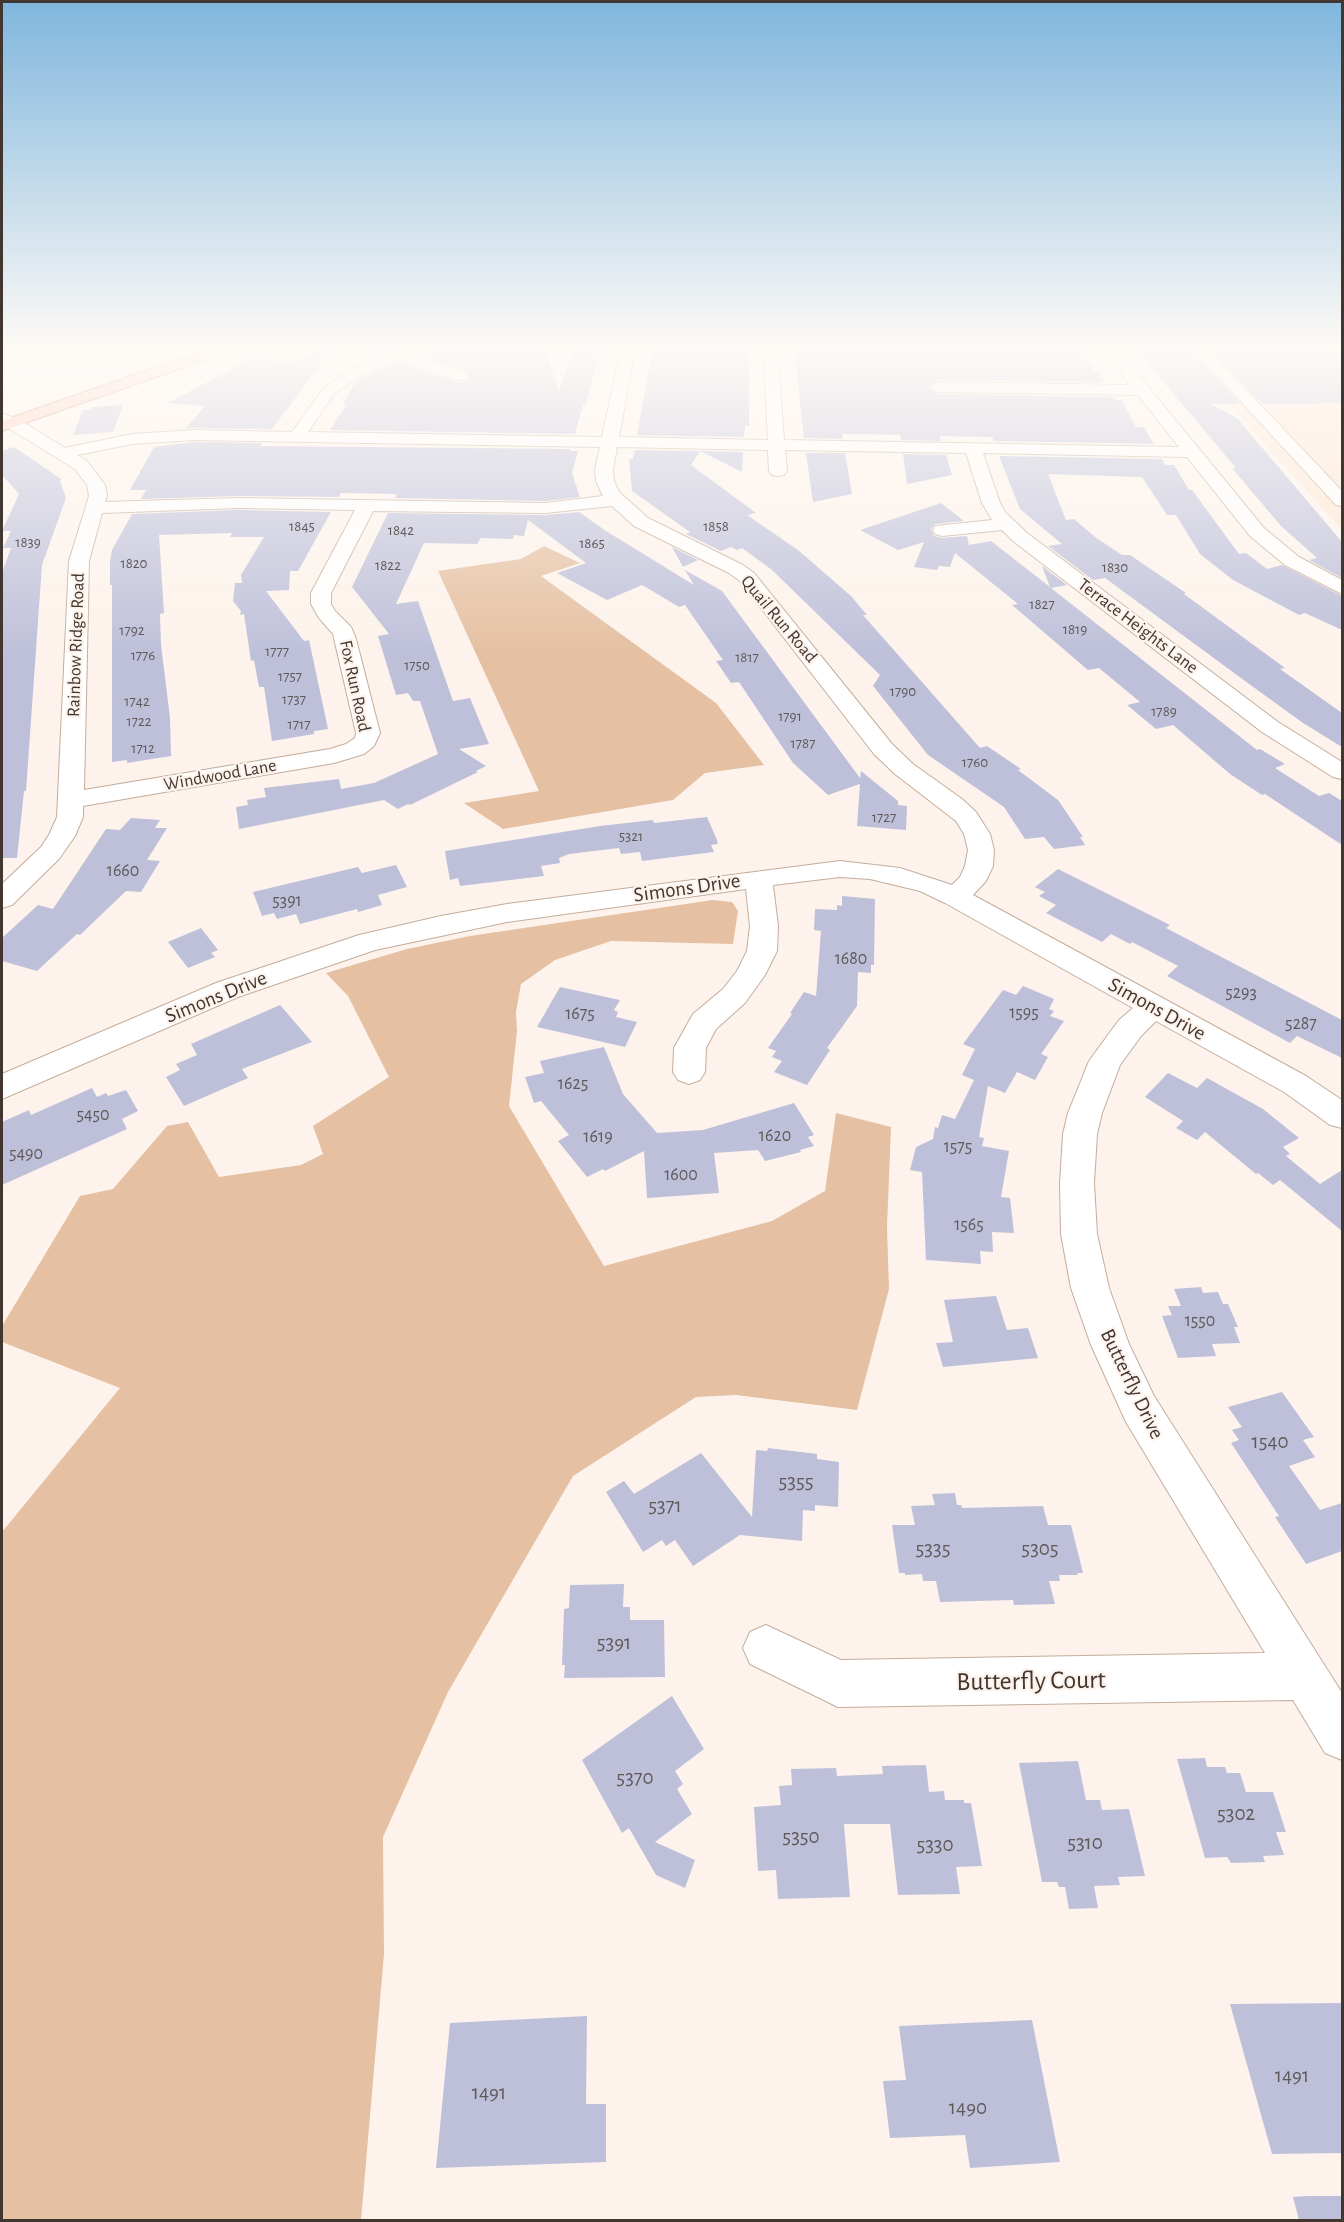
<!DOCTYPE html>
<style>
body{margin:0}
#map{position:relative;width:1344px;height:2222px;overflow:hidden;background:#fdf3ec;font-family:"Alegreya Sans",sans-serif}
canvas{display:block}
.frame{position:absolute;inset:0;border:3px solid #413730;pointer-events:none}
</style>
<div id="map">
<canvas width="1344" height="2222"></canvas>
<div class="frame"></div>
</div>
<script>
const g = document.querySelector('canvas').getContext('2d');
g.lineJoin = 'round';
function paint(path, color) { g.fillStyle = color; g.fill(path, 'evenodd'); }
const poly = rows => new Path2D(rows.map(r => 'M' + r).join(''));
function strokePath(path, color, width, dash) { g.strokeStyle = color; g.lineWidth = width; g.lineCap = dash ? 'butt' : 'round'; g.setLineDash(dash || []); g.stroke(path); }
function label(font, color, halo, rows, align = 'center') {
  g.font = font + ' "Alegreya Sans",sans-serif'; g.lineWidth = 4.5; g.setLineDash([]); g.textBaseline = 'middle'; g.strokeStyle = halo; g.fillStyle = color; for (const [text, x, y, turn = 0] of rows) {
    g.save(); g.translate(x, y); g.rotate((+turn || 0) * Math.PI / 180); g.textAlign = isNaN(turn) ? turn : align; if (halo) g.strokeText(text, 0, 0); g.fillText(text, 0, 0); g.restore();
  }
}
paint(poly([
 [1175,344,1342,344,1342,530]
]), '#fee5d2');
paint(poly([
 [544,546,580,563,541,576,716,703,764,765,705,773,673,800,503,829,464,803,539,791,438,571,521,559],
 [713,900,732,902,738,911,733,944,611,941,555,960,521,984,516,1012,517,1031,509,1106,604,1266,772,1221,825,1191,836,1113,891,1127,887,1227,889,1289,857,1410,736,1395,696,1397,573,1476,448,1692,383,1837,384,1954,361,2220,2,2220,2,1532,120,1388,2,1342,2,1326,80,1196,113,1189,167,1126,188,1122,219,1177,301,1165,323,1154,313,1126,389,1077,348,996,326,973,407,949,470,936]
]), '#e5c0a2');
paint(poly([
 [378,344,414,344,368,361],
 [451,344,544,344,559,391,575,346,601,347,586,405,583,405,575,434,330,430,346,405,343,403,356,381,400,362,455,382,468,382,471,377,467,372,423,355,448,349],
 [658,344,734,344,734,348,744,348,744,352,749,352,749,426,745,426,744,437,637,435,653,347,658,348],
 [804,344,1052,345,1082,348,1095,372,1099,372,1105,382,938,380,928,388,938,394,1114,397,1116,400,1122,400,1136,427,1144,427,1154,444,994,441,992,437,940,436,941,441,901,440,900,435,858,434,842,434,843,439,804,438,794,346,804,347],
 [1136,344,1186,344,1240,404,1211,404,1237,418,1342,542,1342,578,1309,560,1317,558,1281,526,1232,468,1236,468,1140,354,1145,354],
 [1206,344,1342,344,1342,403,1263,404],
 [335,345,272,429,186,428,205,406,168,403,253,358,291,364],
 [123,405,113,432,73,435,83,410,91,409,92,407],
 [193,442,262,443,260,446,570,449,570,451,578,451,572,473,580,497,545,501,395,498,397,494,341,493,339,497,238,496,141,499,146,490,130,490,154,447],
 [14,447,61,479,60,481,66,498,42,565,26,791,24,791,17,858,2,858,2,573,11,548,3,548,11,531,2,531,19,494,2,475,2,451],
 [635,450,700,451,691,465,756,513,747,515,798,550,851,596,867,615,863,615,980,748,987,746,1021,769,1018,770,1058,800,1083,837,1080,837,1085,845,1054,849,1044,837,1025,839,1004,807,928,755,873,686,880,675,772,570,742,548,737,550,731,547,721,551,686,534,690,532,632,491,629,459,633,459],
 [700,451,743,452,742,472],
 [806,453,845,453,852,494,813,502],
 [903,454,946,455,952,475,907,484],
 [999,456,1162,459,1165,465,1174,465,1189,490,1192,490,1239,554,1246,553,1267,569,1282,565,1342,596,1342,630,1305,613,1299,615,1233,580,1200,554,1176,515,1167,515,1142,477,1048,474,1066,520,1074,519,1095,537,1122,555,1130,555,1186,593,1184,594,1285,668,1280,669,1342,713,1342,747,1303,723,1245,681,1105,578,1093,580,1048,546,1062,544,1020,509],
 [941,503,964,521,935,524,931,529,934,536,942,538,967,536,969,545,991,541,1050,587,1042,566,1067,585,1051,588,1257,750,1260,749,1285,764,1275,768,1319,796,1329,793,1342,801,1342,845,1265,794,1262,795,1230,774,1173,725,1156,729,1127,705,1140,702,1099,668,1088,670,1012,605,1018,604,955,553,950,567,939,566,937,570,914,567,924,542,898,550,860,530],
 [238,510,331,512,298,571,290,571,289,590,266,591,304,641,309,640,328,729,314,731,314,734,272,741,264,687,259,687,254,660,251,661,244,614,240,615,241,611,233,601,235,583,242,583,241,575,264,537,230,537,232,533,159,535,164,613,160,614,161,645,170,718,171,756,127,763,127,760,112,762,112,585,110,585,110,561,112,550,132,514],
 [579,512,606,531,694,585,685,570,722,591,860,778,861,771,898,801,898,805,907,806,906,830,857,826,860,784,828,795,793,763,739,682,731,683,716,661,723,660,685,605,679,607,642,585,607,600,557,573,586,563,528,520,524,536,514,535,513,539,481,538,477,544,424,543,396,604,418,601,453,701,470,698,489,744,459,749,486,766,476,771,478,772,410,805,408,804,398,809,384,800,239,829,236,807,248,805,247,800,266,797,264,788,339,779,341,789,374,783,438,754,420,701,413,701,408,693,396,695,378,636,389,634,352,587,388,513,545,515],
 [672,547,698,560,683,567],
 [707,817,717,840,718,844,711,845,714,852,642,861,640,852,621,854,619,848,569,854,559,858,560,863,541,866,544,876,460,886,458,878,450,880,446,858,445,851,600,826,653,820,654,823],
 [131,818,160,820,155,828,167,828,147,860,160,861,141,892,126,891,80,935,77,934,37,971,2,961,2,938,38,905,53,909,106,829,120,830],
 [396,865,407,887,378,895,382,905,358,912,357,909,300,924,296,914,277,919,274,913,262,916,253,892,358,867,362,873],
 [1058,869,1170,925,1166,928,1342,1020,1342,1058,1297,1036,1290,1043,1167,976,1178,966,1132,942,1130,944,1111,934,1102,942,1046,913,1056,905,1039,896,1045,892,1035,887],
 [842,896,875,899,874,965,871,965,871,973,858,972,857,1006,827,1048,830,1050,807,1085,774,1072,782,1061,772,1057,776,1051,768,1048,792,1014,790,1013,804,992,816,996,821,931,814,930,815,909,837,910,837,905,842,906],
 [201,928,218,950,211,953,215,957,188,968,168,942],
 [1023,986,1054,999,1049,1009,1054,1011,1050,1016,1064,1021,1041,1054,1048,1057,1035,1080,1017,1072,1005,1093,988,1086,979,1137,984,1138,982,1146,1009,1151,1001,1197,1010,1198,1014,1233,992,1232,993,1252,980,1251,981,1264,926,1260,922,1172,910,1170,916,1147,933,1139,935,1127,938,1128,942,1115,955,1119,974,1080,962,1075,975,1049,963,1044,1003,990,1016,995],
 [560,987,620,1000,614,1010,618,1012,616,1017,637,1022,625,1047,537,1027],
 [280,1005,312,1042,242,1069,248,1078,184,1106,166,1077,180,1070,176,1064,197,1055,191,1044],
 [604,1047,623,1094,657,1133,703,1130,794,1103,814,1135,808,1137,814,1146,800,1150,801,1152,765,1161,758,1150,714,1153,719,1193,647,1198,644,1151,605,1171,603,1169,587,1177,558,1141,569,1135,541,1101,534,1103,525,1077,544,1073,540,1061],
 [1168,1073,1197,1088,1207,1078,1263,1109,1299,1138,1283,1147,1290,1154,1286,1156,1320,1184,1342,1170,1342,1231,1280,1180,1273,1185,1258,1173,1256,1174,1205,1132,1197,1140,1176,1128,1183,1121,1145,1097],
 [92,1088,97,1097,106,1093,108,1096,126,1090,138,1111,122,1119,127,1129,2,1185,2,1122,29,1110,31,1115],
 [1201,1287,1203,1293,1218,1292,1223,1304,1228,1304,1238,1327,1234,1327,1240,1343,1212,1344,1216,1356,1178,1358,1162,1316,1172,1315,1168,1306,1181,1306,1174,1289],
 [996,1296,1007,1330,1028,1328,1038,1358,943,1367,936,1343,953,1342,944,1300],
 [1282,1392,1314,1437,1303,1440,1315,1457,1289,1466,1320,1510,1342,1503,1342,1551,1306,1564,1275,1517,1279,1516,1231,1443,1239,1440,1232,1430,1242,1427,1228,1407],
 [768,1448,817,1454,817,1459,839,1462,838,1507,815,1505,815,1511,803,1510,802,1541,740,1535,693,1566,675,1540,666,1546,662,1540,643,1552,606,1492,624,1481,634,1494,701,1453,752,1517,756,1450,767,1451],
 [955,1493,957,1505,961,1505,962,1508,1043,1506,1048,1525,1071,1525,1083,1573,1077,1573,1078,1575,1059,1575,1060,1581,1049,1581,1055,1604,1014,1605,1013,1600,940,1602,936,1581,923,1581,922,1574,905,1575,905,1573,899,1573,892,1525,915,1525,911,1506,935,1505,932,1494],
 [624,1584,623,1607,630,1607,630,1620,664,1620,665,1677,564,1678,565,1665,562,1665,564,1609,569,1608,570,1585],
 [672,1696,704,1749,675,1771,683,1784,677,1789,692,1814,655,1842,695,1860,685,1888,656,1875,629,1828,622,1833,582,1760],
 [1205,1758,1207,1767,1225,1767,1227,1773,1240,1773,1246,1792,1273,1792,1286,1832,1276,1832,1284,1855,1263,1856,1265,1862,1231,1863,1227,1857,1205,1858,1177,1759],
 [1078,1761,1086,1800,1100,1800,1102,1810,1129,1809,1145,1876,1118,1877,1120,1885,1094,1886,1098,1908,1069,1909,1065,1887,1059,1887,1057,1882,1042,1882,1019,1763],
 [926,1765,929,1792,944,1791,945,1800,964,1800,964,1803,971,1803,982,1866,956,1867,960,1894,898,1895,890,1824,844,1824,850,1897,778,1899,776,1870,758,1871,754,1807,781,1805,779,1786,792,1785,791,1769,836,1768,837,1776,883,1774,882,1766],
 [1342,2003,1342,2153,1272,2154,1230,2004],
 [587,2016,586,2104,606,2104,606,2162,436,2168,450,2023],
 [1032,2020,1060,2162,970,2168,965,2135,890,2138,883,2081,906,2080,899,2026],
 [1308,2196,1342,2196,1342,2220,1299,2220,1293,2197]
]), '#bec0da');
const minor = poly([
 [424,344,449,344,447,347,415,355,466,374,469,377,466,380,456,380,400,360,356,378,333,395,308,432,602,437,622,344,636,344,619,437,768,440,763,344,777,344,784,440,1179,447,1138,395,938,392,930,387,938,382,1130,385,1098,344,1113,344,1264,528,1299,557,1342,580,1342,594,1285,565,1250,536,1187,457,983,453,1000,503,1005,512,1027,533,1278,722,1342,762,1342,779,1333,777,1262,732,1013,541,1002,530,942,536,935,534,933,530,935,526,992,520,982,503,966,453,785,450,787,471,784,475,778,476,772,475,769,471,768,450,617,447,613,470,614,481,619,492,648,518,743,565,754,573,892,744,913,764,962,799,976,812,990,834,994,850,993,866,986,881,973,895,1306,1076,1342,1100,1342,1128,1330,1125,1284,1092,1156,1021,1141,1036,1120,1065,1102,1113,1097,1134,1094,1183,1097,1234,1109,1288,1129,1344,1154,1396,1342,1693,1342,1760,1325,1753,1293,1700,838,1707,750,1664,743,1648,750,1632,766,1625,841,1660,1265,1653,1126,1422,1091,1345,1071,1288,1061,1234,1060,1183,1063,1134,1068,1113,1089,1061,1119,1020,1133,1008,945,903,920,891,870,879,840,877,773,885,778,926,777,951,765,975,745,1003,716,1029,706,1048,705,1072,700,1080,689,1084,678,1080,673,1072,674,1048,693,1014,723,989,737,971,747,951,750,926,746,889,507,922,375,950,238,997,2,1099,2,1074,216,983,359,935,441,916,507,904,840,861,900,868,952,885,960,877,965,866,968,850,964,834,956,821,895,774,874,754,740,581,729,573,634,526,612,506,545,513,373,511,331,593,331,604,335,611,351,627,356,639,380,733,374,746,364,754,334,763,83,806,83,817,75,836,59,859,12,905,2,908,2,884,41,847,49,835,57,817,69,561,89,496,87,485,75,469,2,424,2,413,18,419,65,448,132,434,193,430,292,432,323,389,346,372,395,352,424,344],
 [193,440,600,447,595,470,596,481,603,496,545,503,238,498,105,502,107,496,105,485,87,461,77,455,132,444,193,440],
 [238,508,355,510,311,593,311,604,319,618,333,634,356,733,355,738,346,744,330,749,84,790,89,561,102,513,238,508],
 [1188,344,1203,344,1342,491,1342,506,1336,505,1188,344]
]);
const major = poly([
 [222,344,244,344,242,347,2,431,2,421,222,344]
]);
strokePath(minor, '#c4ad9a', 2);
strokePath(major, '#bb7d68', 2);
paint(minor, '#fff');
paint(major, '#fec7b6');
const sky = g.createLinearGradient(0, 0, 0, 655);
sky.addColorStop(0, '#7fb6dd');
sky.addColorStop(0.53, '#fefaf6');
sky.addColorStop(1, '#fefaf600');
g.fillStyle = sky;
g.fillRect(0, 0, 1344, 655);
label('15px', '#60595a', null, [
 ["1845",302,526],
 ["1858",716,526],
 ["1842",401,530],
 ["1839",28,542],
 ["1865",592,543],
 ["1820",134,563],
 ["1822",388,565],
 ["1830",1115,567],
 ["1827",1042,604],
 ["1819",1075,629],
 ["1792",132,630],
 ["1777",277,651],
 ["1776",143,655],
 ["1817",747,657],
 ["1750",417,665],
 ["1757",290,676],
 ["1790",903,691],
 ["1737",294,699],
 ["1742",137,701],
 ["1789",1164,711],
 ["1791",790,716],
 ["1722",139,721],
 ["1717",299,724],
 ["1787",803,743],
 ["1712",143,748],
 ["1760",975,762],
 ["1727",884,817],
 ["5321",631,836]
]);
label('18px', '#413730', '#fdf3ec', [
 ["Quail Run Road",779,619,50],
 ["Terrace Heights Lane",1138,626,37],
 ["Rainbow Ridge Road",76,645,-88],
 ["Fox Run Road",355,686,78],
 ["Windwood Lane",220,775,-10]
]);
label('18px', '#60595a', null, [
 ["1660",123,871],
 ["5391",287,901],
 ["1680",851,959],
 ["5293",1241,993],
 ["1595",1024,1013],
 ["1675",580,1014],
 ["5287",1301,1024],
 ["1625",573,1084],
 ["5450",93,1115],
 ["1620",775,1136],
 ["1619",598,1137],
 ["1575",958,1147],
 ["5490",26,1154],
 ["1600",681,1175],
 ["1565",969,1225],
 ["1550",1200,1321]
]);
label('21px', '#413730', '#fdf3ec', [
 ["Simons Drive",687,888,-8],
 ["Simons Drive",216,997,-22],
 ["Simons Drive",1157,1009,29],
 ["Butterfly Drive",1132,1384,64]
]);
label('21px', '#60595a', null, [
 ["1540",1270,1442],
 ["5355",796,1482],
 ["5371",665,1506],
 ["5335",933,1549],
 ["5305",1040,1549],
 ["5391",614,1643],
 ["5370",635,1778],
 ["5302",1236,1814],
 ["5350",801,1837],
 ["5310",1085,1843],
 ["5330",935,1845],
 ["1491",1292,2076],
 ["1491",489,2093],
 ["1490",968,2108]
]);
label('26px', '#413730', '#fdf3ec', [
 ["Butterfly Court",1031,1681,-1]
]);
</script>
